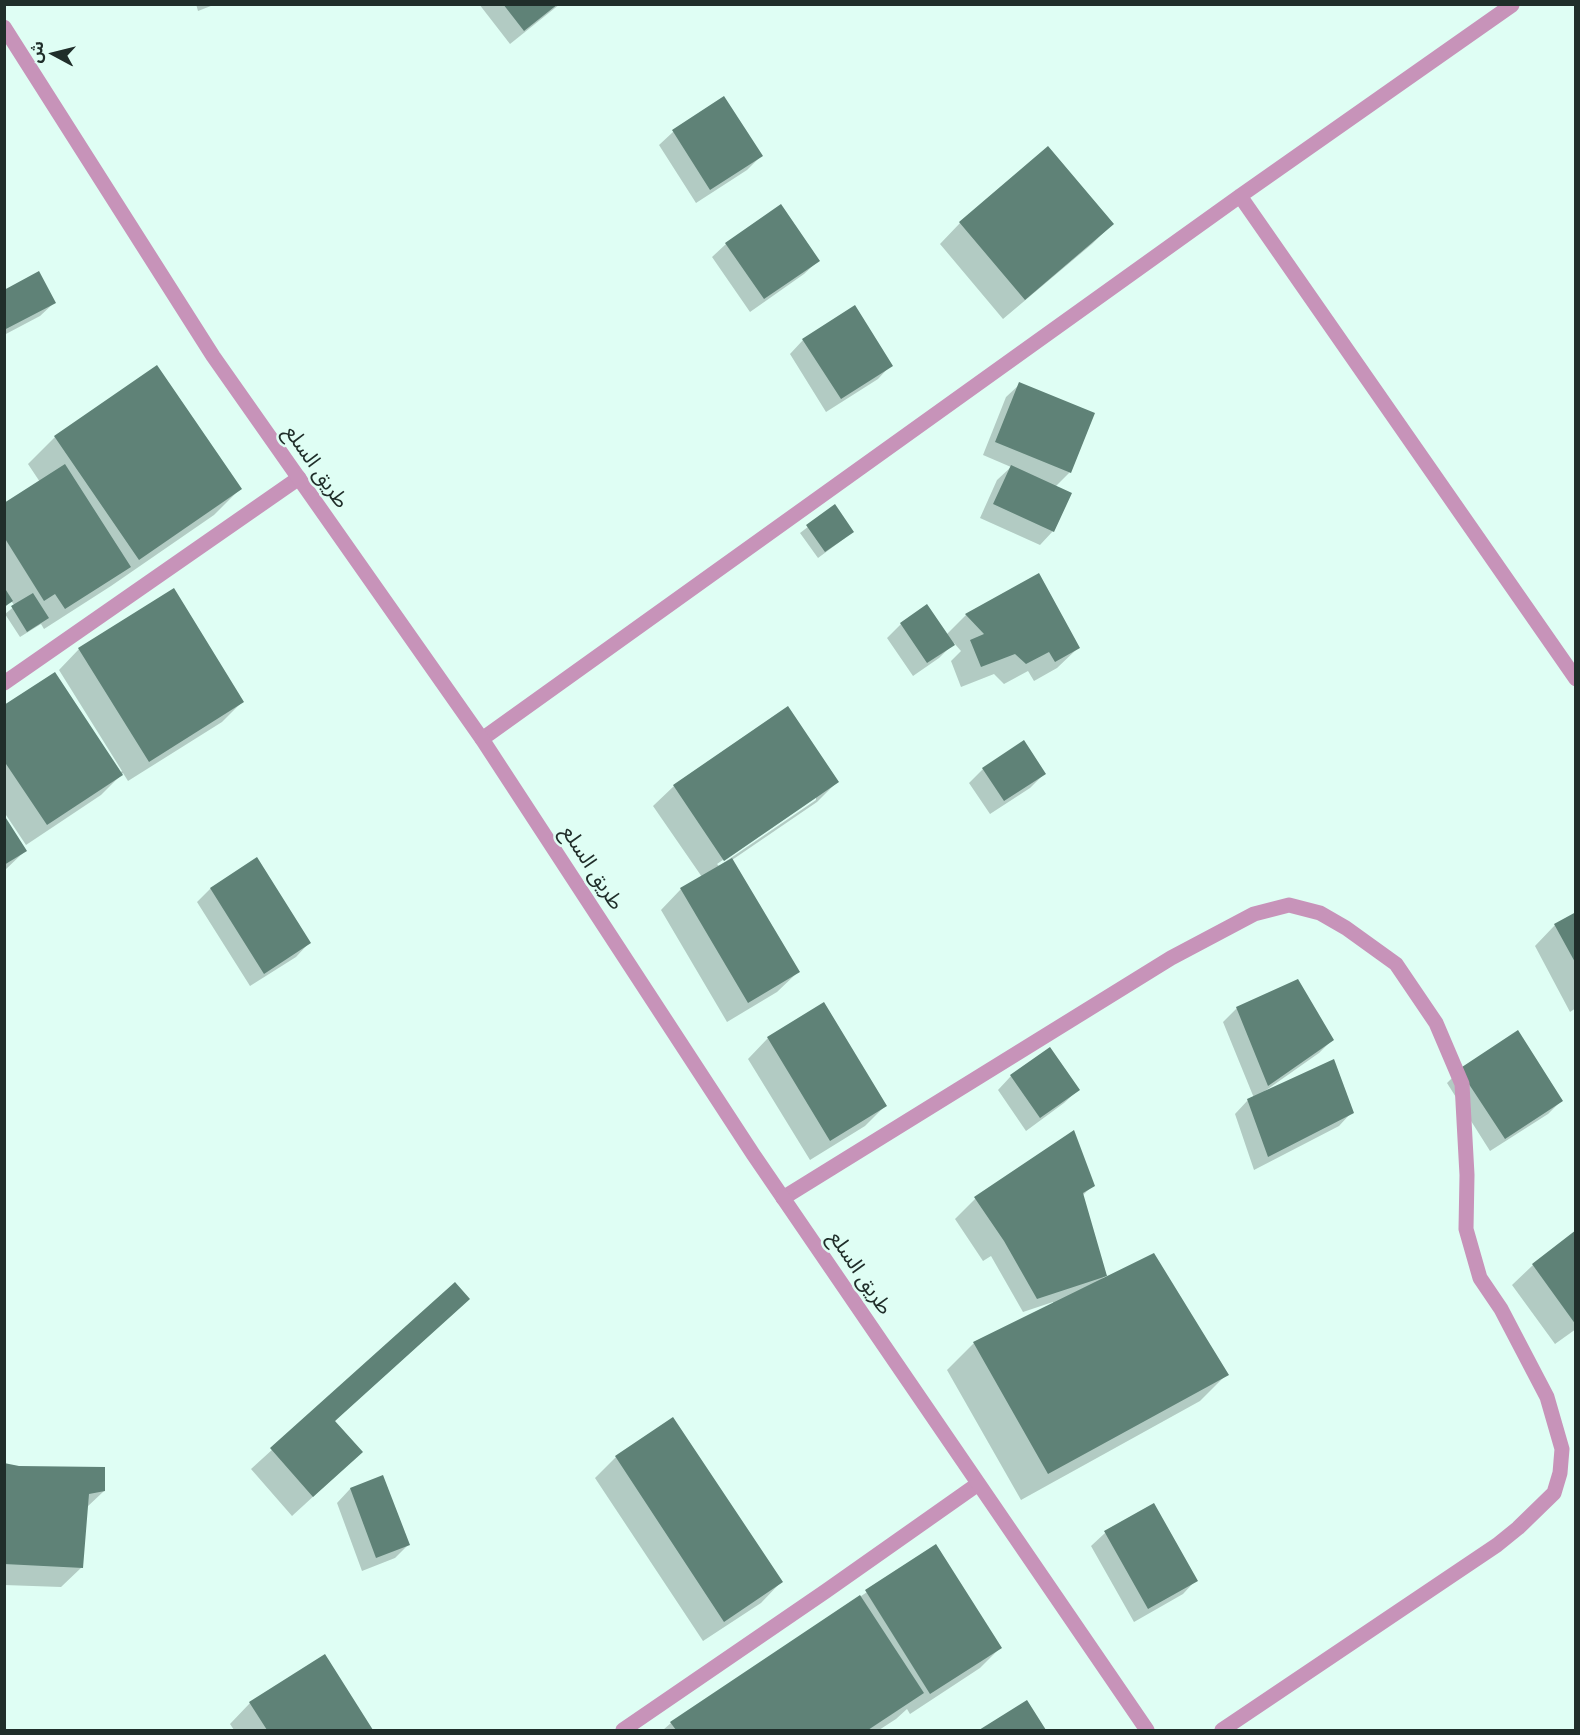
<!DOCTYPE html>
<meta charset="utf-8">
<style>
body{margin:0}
#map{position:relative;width:1580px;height:1735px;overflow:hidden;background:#dffef4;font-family:"IBM Plex Sans","Noto Sans Arabic",sans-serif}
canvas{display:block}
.frame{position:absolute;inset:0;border:6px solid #202e2a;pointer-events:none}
.north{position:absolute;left:24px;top:24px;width:60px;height:60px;-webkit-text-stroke:4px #dffef4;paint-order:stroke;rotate:277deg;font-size:16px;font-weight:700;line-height:24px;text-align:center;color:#202e2a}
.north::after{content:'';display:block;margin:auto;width:21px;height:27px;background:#202e2a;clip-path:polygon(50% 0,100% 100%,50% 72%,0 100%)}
</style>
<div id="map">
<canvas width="1580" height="1735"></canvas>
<div class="frame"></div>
<div class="north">ش</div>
</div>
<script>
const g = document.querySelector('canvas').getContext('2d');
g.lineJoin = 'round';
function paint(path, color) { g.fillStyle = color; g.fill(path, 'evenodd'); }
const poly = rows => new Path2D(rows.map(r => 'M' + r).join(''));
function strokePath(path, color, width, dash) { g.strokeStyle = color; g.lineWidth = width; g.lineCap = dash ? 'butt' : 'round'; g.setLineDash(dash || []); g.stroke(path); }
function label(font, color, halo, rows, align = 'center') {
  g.font = font + ' "IBM Plex Sans","Noto Sans Arabic",sans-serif'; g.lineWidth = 5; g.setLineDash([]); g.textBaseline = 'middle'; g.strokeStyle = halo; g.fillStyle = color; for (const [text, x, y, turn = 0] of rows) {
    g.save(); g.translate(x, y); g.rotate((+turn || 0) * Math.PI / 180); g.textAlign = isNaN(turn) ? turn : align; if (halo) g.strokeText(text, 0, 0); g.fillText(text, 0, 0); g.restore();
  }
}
paint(poly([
 [196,4,216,4,198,11],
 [479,4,560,4,510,44],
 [723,99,761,156,747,170,696,203,659,145,673,132],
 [960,223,1112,224,1092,244,1003,319,940,244],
 [726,244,818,261,804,274,750,312,712,257],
 [4,291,54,303,40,316,4,335],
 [803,340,891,365,878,379,826,412,790,354],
 [157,367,240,489,214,515,111,586,44,629,41,624,20,637,5,614,15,606,11,601,4,608,4,505,40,482,28,464,55,437],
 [1020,384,1070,472,1055,487,1053,531,1040,545,980,518,997,480,1011,467,983,455,1006,397],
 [834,507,845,538,818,558,800,533],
 [927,606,946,635,966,615,1078,648,1057,668,1034,681,1028,671,1004,684,994,674,961,687,951,661,961,651,954,643,939,658,913,676,887,638,901,624],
 [79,649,242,702,222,722,128,781,123,773,101,795,26,845,4,812,4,707,120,773,122,771,59,670],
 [983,769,1044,774,1030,788,990,814,969,783],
 [837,782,817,802,732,860,798,972,777,992,727,1022,661,910,681,889,702,877,653,806,674,786],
 [816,796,816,800,719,866,717,864],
 [4,818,25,851,4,871],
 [257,859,309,943,296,957,250,986,197,902,210,889],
 [1576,913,1576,1008,1570,1012,1535,946,1555,925],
 [1237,1008,1332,1040,1319,1053,1265,1091,1352,1112,1339,1126,1254,1170,1235,1114,1248,1100,1254,1098,1223,1022],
 [768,1038,885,1106,865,1126,810,1160,748,1059],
 [1460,1070,1561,1101,1548,1114,1490,1151,1447,1083],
 [1011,1076,1078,1090,1064,1103,1026,1131,998,1090],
 [1074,1133,1093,1185,1082,1196,1105,1276,1100,1281,1227,1374,1200,1401,1021,1500,947,1370,974,1343,1053,1304,1053,1302,1023,1312,991,1256,983,1261,955,1219,975,1199],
 [1576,1232,1576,1329,1555,1344,1512,1285,1533,1265],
 [454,1284,334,1422,340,1472,292,1516,251,1469],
 [616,1457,781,1582,761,1603,703,1641,595,1478],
 [4,1464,104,1491,86,1508,82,1567,61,1587,4,1585],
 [382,1477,408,1545,395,1558,362,1571,337,1503,350,1489],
 [1105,1533,1196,1580,1183,1594,1134,1622,1091,1546],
 [936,1546,1000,1648,980,1668,910,1714,907,1709,896,1719,879,1730,663,1730,671,1723],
 [325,1656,372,1730,234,1730,230,1724,250,1703],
 [1026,1702,1045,1730,981,1730]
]), '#0003');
paint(poly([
 [503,4,558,4,524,31],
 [724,96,763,156,710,190,672,130],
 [1048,146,1114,224,1025,300,959,222],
 [781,204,820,261,764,299,725,243],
 [39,271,56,303,4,330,4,290],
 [855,305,893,366,841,399,802,339],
 [157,365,242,489,139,560,54,436],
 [1019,382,1095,413,1071,473,995,442],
 [65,464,131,567,65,609,55,594,44,601,4,537,4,503],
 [1011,465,1072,493,1054,532,993,504],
 [835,504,854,532,825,552,806,525],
 [1039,573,1080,648,1055,662,1049,652,1026,664,1015,654,981,667,970,640,984,634,965,614],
 [4,587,13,601,4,607],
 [174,588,244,702,149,762,78,648],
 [33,593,49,618,27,632,11,606],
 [927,604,955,645,927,663,900,623],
 [55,672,123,775,47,825,4,761,4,705],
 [788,706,839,782,724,861,673,785],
 [1024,740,1046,774,1004,801,982,768],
 [4,815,27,851,4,865],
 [257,857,311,943,264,974,210,888],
 [732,858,800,972,748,1003,680,888],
 [1576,912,1576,964,1554,924],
 [1298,979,1334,1040,1268,1086,1236,1007],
 [824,1002,887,1106,830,1141,767,1037],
 [1518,1030,1563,1101,1505,1139,1459,1069],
 [1050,1047,1080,1090,1040,1118,1010,1075],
 [1334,1059,1354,1113,1268,1157,1247,1099],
 [1074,1130,1095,1186,1083,1193,1107,1276,1037,1299,1004,1241,974,1197],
 [1576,1230,1576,1325,1532,1264],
 [1154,1253,1229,1375,1048,1474,973,1342],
 [455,1282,470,1299,335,1421,363,1452,313,1497,270,1448],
 [673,1417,783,1582,724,1622,615,1456],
 [4,1463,19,1466,105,1467,105,1491,89,1494,83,1568,4,1564],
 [383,1475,410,1545,376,1558,350,1488],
 [1154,1503,1198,1581,1148,1609,1104,1531],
 [936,1544,1002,1648,930,1694,865,1590],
 [860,1595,924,1693,868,1730,676,1730,670,1722],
 [325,1654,373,1730,267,1730,249,1702],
 [1027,1700,1046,1730,979,1730]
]), '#5f8277');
strokePath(poly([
 [1240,196,1576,679],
 [4,683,299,478],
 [482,739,1240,196,1512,5],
 [783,1198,1171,958,1254,914,1289,905,1320,913,1346,928,1396,964,1436,1023,1462,1084,1467,1175,1466,1229,1480,1278,1501,1309,1547,1397,1562,1449,1560,1473,1554,1493,1518,1528,1497,1545,1222,1730],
 [623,1730,826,1591,978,1484]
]), '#c793b9', 15);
strokePath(poly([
 [4,27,213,356,482,739,753,1154,1147,1730]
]), '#c793b9', 15);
label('21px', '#202e2a', '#dffef4', [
 ["طريق السلع",316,467,55],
 ["طريق السلع",592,868,57],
 ["طريق السلع",860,1273,56]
]);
</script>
